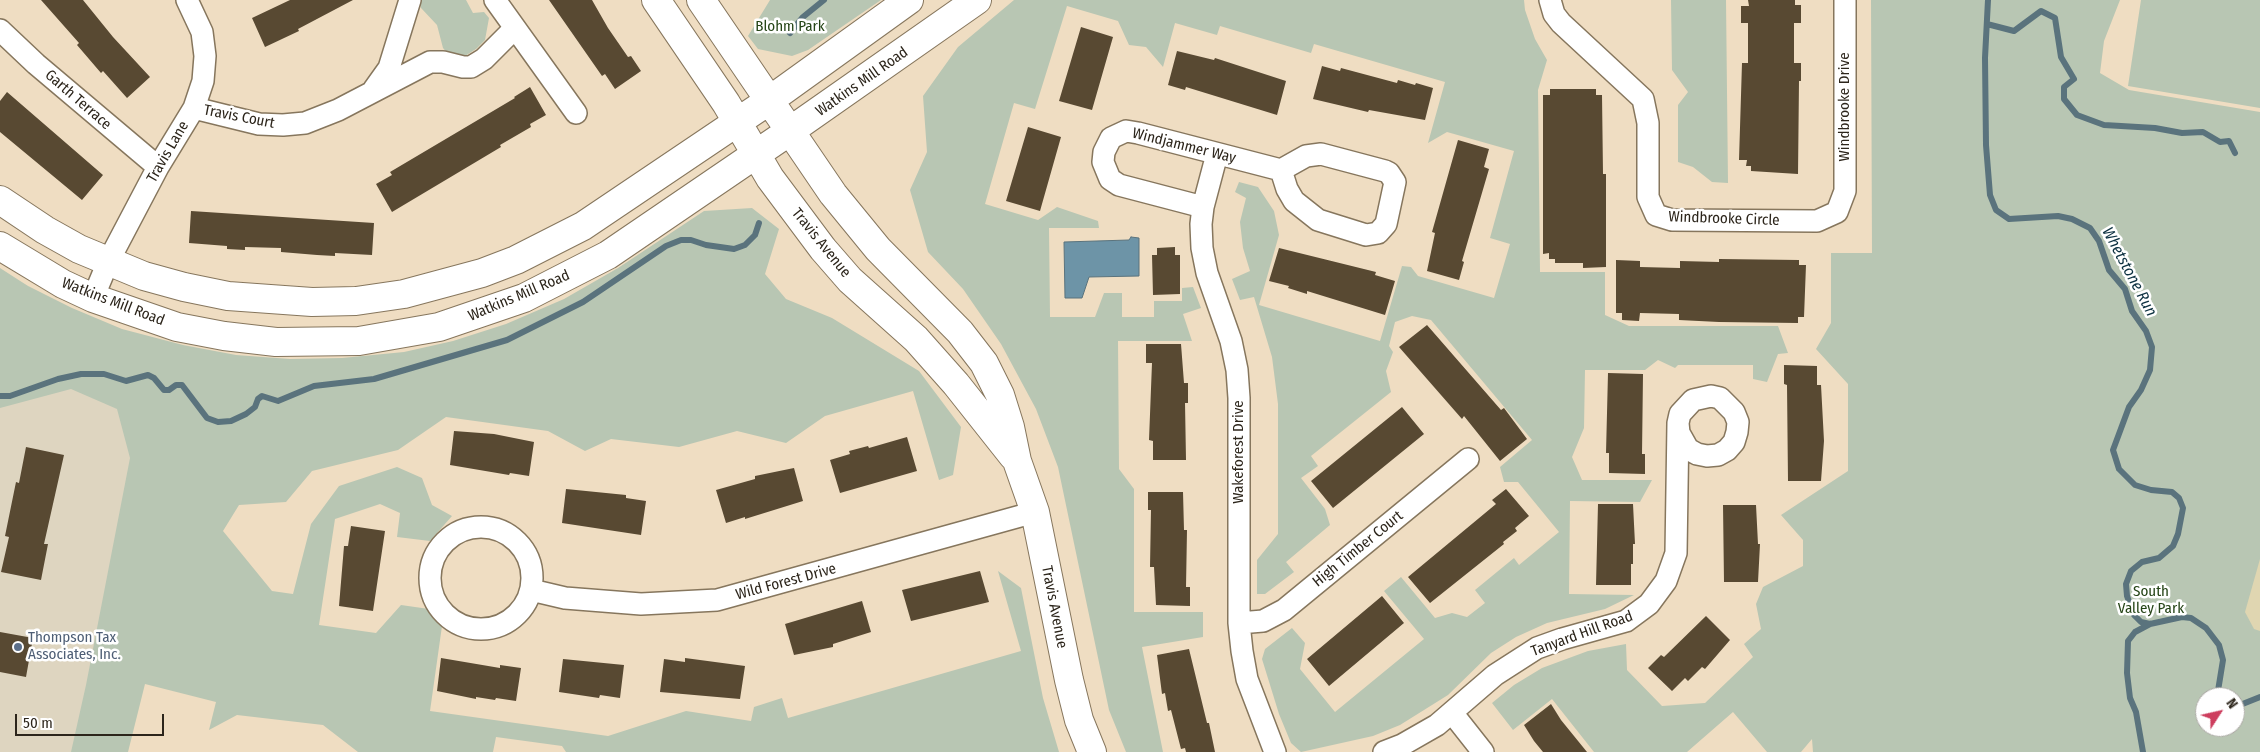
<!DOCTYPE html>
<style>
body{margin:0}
#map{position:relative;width:2260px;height:752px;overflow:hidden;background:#efddc2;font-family:"Fira Sans Condensed",sans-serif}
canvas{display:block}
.north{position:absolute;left:2195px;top:687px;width:50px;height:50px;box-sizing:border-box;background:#fff;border:1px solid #aba8a4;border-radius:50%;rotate:55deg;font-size:14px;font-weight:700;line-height:20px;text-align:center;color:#2c251b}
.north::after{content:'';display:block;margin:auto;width:18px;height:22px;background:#cd3e5e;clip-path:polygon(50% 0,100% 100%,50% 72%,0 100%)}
.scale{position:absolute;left:15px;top:714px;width:149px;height:22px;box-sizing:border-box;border:2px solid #2c251b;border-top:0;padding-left:6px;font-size:15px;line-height:18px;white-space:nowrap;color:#2c251b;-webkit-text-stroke:4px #fff;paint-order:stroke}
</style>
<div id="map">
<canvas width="2260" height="752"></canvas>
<div class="north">N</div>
<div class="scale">50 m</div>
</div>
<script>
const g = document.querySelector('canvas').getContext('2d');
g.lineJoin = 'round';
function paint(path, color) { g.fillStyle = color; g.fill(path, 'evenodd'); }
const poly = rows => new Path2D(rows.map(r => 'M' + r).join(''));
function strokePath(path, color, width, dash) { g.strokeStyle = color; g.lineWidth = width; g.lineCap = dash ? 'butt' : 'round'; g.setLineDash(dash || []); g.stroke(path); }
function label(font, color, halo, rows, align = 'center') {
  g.font = font + ' "Fira Sans Condensed",sans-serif'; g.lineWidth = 5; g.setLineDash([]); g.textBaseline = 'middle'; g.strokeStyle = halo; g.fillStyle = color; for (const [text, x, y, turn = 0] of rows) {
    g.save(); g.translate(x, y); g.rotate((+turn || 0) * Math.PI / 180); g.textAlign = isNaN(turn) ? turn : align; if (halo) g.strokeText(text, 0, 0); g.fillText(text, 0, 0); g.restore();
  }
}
paint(poly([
 [0,271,77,312,122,331,182,347,99,752,0,752]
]), '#ded5c0');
paint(poly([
 [419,0,466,0,473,13,484,12,489,18,485,40,476,49,465,56,448,54,443,48,437,25,421,8],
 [770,0,881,0,808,50,792,56,758,49,748,36],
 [1014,0,1524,0,1525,10,1535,39,1547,60,1538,90,1540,272,1605,272,1605,315,1629,326,1778,326,1788,353,1778,354,1767,382,1753,379,1753,365,1678,365,1675,368,1658,360,1645,370,1585,370,1584,428,1572,457,1582,480,1652,480,1640,502,1570,501,1569,594,1634,595,1605,609,1547,623,1516,637,1491,653,1448,695,1400,725,1373,736,1301,752,1291,743,1279,714,1262,659,1265,649,1292,628,1305,643,1300,669,1335,712,1424,639,1384,591,1401,577,1435,618,1452,613,1467,617,1485,603,1475,590,1514,558,1519,565,1559,532,1518,482,1504,482,1500,467,1532,440,1431,320,1412,316,1395,322,1389,346,1393,352,1386,371,1391,392,1311,456,1318,466,1301,478,1325,509,1330,525,1286,562,1294,572,1265,594,1257,594,1257,560,1278,534,1278,404,1272,357,1254,297,1240,300,1232,279,1250,271,1243,248,1240,222,1246,198,1235,192,1239,182,1258,187,1274,211,1279,235,1259,305,1380,341,1402,266,1411,267,1418,276,1494,298,1510,244,1490,238,1514,151,1447,132,1428,143,1445,82,1314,44,1311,53,1220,26,1217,35,1175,23,1163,67,1146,47,1129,45,1118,21,1067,6,1035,109,1014,103,985,204,1038,220,1057,207,1098,221,1099,228,1049,228,1050,317,1095,317,1104,293,1122,293,1122,317,1154,317,1154,301,1182,301,1182,288,1193,287,1201,308,1183,314,1192,341,1118,341,1119,469,1134,489,1134,612,1203,612,1203,637,1142,647,1163,752,1126,752,1109,710,1058,467,1036,409,1001,344,963,289,928,252,910,190,927,152,923,96,958,47],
 [1671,0,1726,0,1728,183,1712,182,1693,167,1678,162,1678,105,1688,92,1672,70],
 [1871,0,2120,0,2104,41,2100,73,2129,90,2260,112,2260,752,1813,752,1812,739,1801,752,1767,752,1733,712,1687,752,1594,752,1552,699,1513,730,1492,703,1514,685,1542,668,1588,651,1626,644,1627,670,1662,706,1705,703,1753,657,1744,644,1761,629,1756,604,1763,587,1803,566,1803,540,1781,515,1848,471,1848,384,1816,349,1831,323,1831,253,1872,253],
 [2205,697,2235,697,2235,727,2205,727],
 [2141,0,2260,0,2260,108,2128,86],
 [752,208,779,229,765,274,786,299,832,318,919,371,961,427,953,475,939,480,913,391,825,416,786,443,737,431,679,447,611,439,585,451,548,431,446,417,398,450,312,471,286,502,239,505,223,531,272,591,293,594,311,524,339,486,397,467,422,478,432,505,452,516,430,541,397,537,400,513,380,504,335,519,319,625,376,633,401,605,429,609,442,626,430,711,608,736,686,711,751,721,754,707,782,698,788,718,1021,651,998,571,1021,588,1043,698,1059,752,566,752,562,746,496,737,493,752,358,752,323,725,237,715,209,730,216,702,145,684,128,752,71,752,86,685,130,458,117,409,71,389,0,408,0,268,28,286,72,308,122,329,183,345,236,355,290,359,342,358,404,352,453,341,506,324,564,299,618,268,704,211]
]), '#b8c6b3');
paint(poly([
 [2260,559,2260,631,2254,629,2245,612]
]), '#e0d6b1');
const water = poly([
 [1131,237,1139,238,1139,276,1089,277,1082,298,1065,298,1064,242,1129,240,1131,237]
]);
paint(water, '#6d94a7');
strokePath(water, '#5a737d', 1);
strokePath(poly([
 [1988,0,1985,58,1986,145,1990,195,1996,210,2009,219,2058,216,2072,219,2090,228,2099,241,2109,270,2125,289,2132,311,2146,331,2152,347,2150,370,2141,390,2129,407,2113,450,2119,469,2135,485,2151,490,2172,492,2179,498,2183,508,2178,534,2173,546,2159,558,2142,562,2131,571,2126,584,2127,596,2134,615,2141,622,2150,624,2182,617,2191,618,2206,628,2219,645,2223,660,2217,697],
 [1987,24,2014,31,2041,11,2055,18,2061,57,2074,79,2064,87,2064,99,2077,115,2104,125,2155,128,2182,133,2203,132,2220,142,2229,141,2235,153],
 [790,33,803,17,824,0],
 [0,396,10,396,58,379,81,374,104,374,126,381,148,375,154,378,164,390,169,390,176,385,182,385,207,418,218,422,231,421,246,414,255,407,258,399,262,396,278,401,314,386,374,379,507,340,583,302,666,246,681,240,691,240,706,245,734,249,745,245,755,235,759,223],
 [2235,707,2260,697],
 [2143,752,2136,712,2130,698,2127,673,2128,641,2135,632,2150,624]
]), '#5a737d', 6);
paint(poly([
 [41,0,83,0,113,37,150,77,127,98,103,71,101,73,77,45,79,43],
 [290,0,353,0,298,29,299,31,265,47,252,18],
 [549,0,592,0,608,28,628,57,631,56,641,71,615,89,605,74,602,76],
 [1748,0,1795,0,1795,5,1801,5,1801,23,1794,23,1794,63,1801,63,1801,81,1799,81,1798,174,1751,171,1751,166,1746,166,1747,160,1739,160,1742,63,1748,63,1748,23,1741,23,1741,6,1749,6],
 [1081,27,1113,37,1092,110,1059,101],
 [1177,51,1214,60,1215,58,1286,81,1277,115,1186,87,1185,90,1168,85],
 [1322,66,1340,71,1341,68,1397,83,1398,80,1415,85,1416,83,1433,88,1425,120,1369,110,1368,112,1313,99],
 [530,87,546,115,530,124,531,127,500,145,501,147,392,212,376,184,392,175,390,172,515,98,514,97],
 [1550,89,1596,89,1596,95,1602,95,1603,174,1606,174,1606,267,1583,268,1583,263,1555,263,1555,259,1549,259,1549,253,1543,254,1543,95,1550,95],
 [7,92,103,175,82,200,0,132,0,101],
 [1028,127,1061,137,1040,211,1006,201],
 [1458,140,1489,149,1484,167,1489,169,1462,261,1464,262,1459,280,1427,271,1435,233,1432,232],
 [191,211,374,223,372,255,335,253,335,256,317,255,281,252,281,248,245,247,245,250,227,249,227,246,189,243],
 [1175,247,1175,255,1180,255,1180,294,1153,295,1152,255,1157,255,1157,248],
 [1279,248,1376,272,1375,275,1395,281,1385,315,1307,291,1307,294,1288,288,1289,286,1269,281],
 [1719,259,1799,260,1799,265,1806,265,1804,317,1798,317,1798,323,1719,322,1679,320,1679,314,1640,313,1639,321,1622,320,1622,313,1616,313,1616,260,1640,261,1640,267,1680,268,1680,261,1719,262],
 [1427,325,1501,410,1504,408,1527,439,1500,461,1464,416,1462,419,1399,347],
 [1146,344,1181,344,1184,383,1188,383,1188,403,1185,403,1186,460,1153,460,1153,441,1149,440,1152,363,1146,363],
 [1784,365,1817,366,1817,385,1821,385,1824,441,1821,481,1788,481,1787,385,1784,384],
 [1608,373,1643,374,1642,454,1645,454,1645,474,1609,473,1609,453,1606,453],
 [1402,407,1424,434,1333,508,1311,481],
 [454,431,494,434,534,442,529,476,510,473,509,475,450,465],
 [907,437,917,471,840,493,830,460,850,454,849,451,868,446,869,448],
 [26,447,64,455,44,544,48,544,41,580,1,572,9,537,5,536,16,482,19,483],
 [794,468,803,501,745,519,745,517,726,523,716,490,755,479,755,476],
 [566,489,626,495,626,498,646,501,641,535,562,523],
 [1506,489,1529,516,1515,528,1517,531,1503,542,1504,544,1430,603,1408,577,1496,504,1492,500],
 [1148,492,1183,492,1184,530,1187,530,1186,587,1190,587,1190,606,1156,605,1154,567,1150,567,1151,510,1148,510],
 [1598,504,1633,504,1635,544,1633,544,1633,564,1631,564,1631,585,1596,585],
 [1723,505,1756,505,1758,544,1760,544,1758,582,1724,582],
 [351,526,385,531,373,611,339,606,344,546,348,546],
 [980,571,989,602,911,621,902,590],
 [1382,596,1404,623,1329,686,1307,659],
 [862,601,871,632,833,644,833,647,794,655,785,624],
 [1706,616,1730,640,1705,669,1702,667,1688,681,1685,678,1672,691,1648,668,1661,655,1664,657],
 [0,632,33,638,26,677,0,672],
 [1189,649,1207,723,1209,723,1215,752,1186,752,1185,748,1181,749,1171,710,1168,711,1165,693,1162,694,1157,655],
 [441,658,500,668,500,665,521,668,516,701,496,698,495,700,476,697,476,699,437,691],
 [685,658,745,666,740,699,660,692,664,659,685,662],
 [563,659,624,665,620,698,600,695,599,698,559,692],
 [1551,704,1561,720,1587,752,1543,752,1534,741,1524,725]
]), '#584932');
const street = poly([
 [495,0,576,113],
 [1550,0,1554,14,1561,23,1643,99,1648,123,1648,197,1656,215,1672,220,1817,221,1837,212,1845,191,1845,0],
 [0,30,36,64,158,167],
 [374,89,389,68,410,0],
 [194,108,259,124,283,125,305,123,338,110,430,62,443,62,463,67,471,67,484,59,515,28],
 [1217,154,1203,207,1201,224,1202,248,1207,273,1231,341,1237,370,1239,398,1239,623,1242,651,1247,679,1275,752],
 [1203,207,1119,185,1110,179,1103,162,1104,152,1111,138,1126,131,1138,133,1281,170,1306,156,1321,154,1385,171,1389,173,1395,182,1386,224,1378,233,1366,235,1318,220,1294,201,1287,189,1281,170],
 [93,298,108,262,158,167,194,108,203,81,205,56,202,32,187,0],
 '430 578a51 51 0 1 1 102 0a51 51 0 1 1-102 0Z',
 [531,590,565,598,641,604,717,600,1035,512],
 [1239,623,1263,621,1284,610,1468,459],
 [1453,714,1483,752],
 [1384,752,1402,745,1437,725,1495,675,1537,648,1562,639,1626,621,1649,604,1666,581,1676,553,1678,423,1680,414,1693,400,1711,396,1720,398,1734,412,1738,422,1737,432,1734,442,1727,450,1718,455,1707,456,1697,454,1688,449,1679,433,1678,423]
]);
const secondary = poly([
 [656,0,726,103,770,178,823,249,850,280,916,339,956,384,1013,456],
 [701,0,833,194,878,249,960,332,984,363,1000,395,1010,427,1017,461,1035,512,1069,680,1079,720,1092,752],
 [0,200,45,230,79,249,144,276,184,287,228,296,312,302,356,301,404,294,482,273,516,260,583,226,770,100,909,0],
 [0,246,63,284,93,298,177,327,224,336,276,342,359,341,439,327,524,298,608,255,790,131,977,0]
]);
strokePath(street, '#86765d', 24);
strokePath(secondary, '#86765d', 30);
strokePath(street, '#fff', 21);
strokePath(secondary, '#fff', 28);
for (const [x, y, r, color] of [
 [18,647,5,"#5c6f8a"]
]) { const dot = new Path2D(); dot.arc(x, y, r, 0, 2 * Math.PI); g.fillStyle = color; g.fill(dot); strokePath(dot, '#fff', 2); }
label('15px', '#254416', '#fff', [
 ["Blohm Park",790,27],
 ["South",2151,592],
 ["Valley Park",2151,609]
]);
label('15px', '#2c251b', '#fff', [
 ["Watkins Mill Road",862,82,-35],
 ["Garth Terrace",78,100,41],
 ["Windbrooke Drive",1845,107,-90],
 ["Travis Court",239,117,11],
 ["Windjammer Way",1184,146,14],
 ["Travis Lane",168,152,-60],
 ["Windbrooke Circle",1724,219,2],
 ["Travis Avenue",821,243,51],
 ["Watkins Mill Road",519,296,-23],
 ["Watkins Mill Road",113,302,21],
 ["Wakeforest Drive",1239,452,-90],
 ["High Timber Court",1358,549,-39],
 ["Wild Forest Drive",786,582,-15],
 ["Travis Avenue",1054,607,79],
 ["Tanyard Hill Road",1582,634,-20]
]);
label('15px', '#4e5e75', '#fff', [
 ["Thompson Tax",28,638],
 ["Associates, Inc.",28,655]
], 'left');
label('italic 16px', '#0d3141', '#fff', [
 ["Whetstone Run",2129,272,62]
]);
</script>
